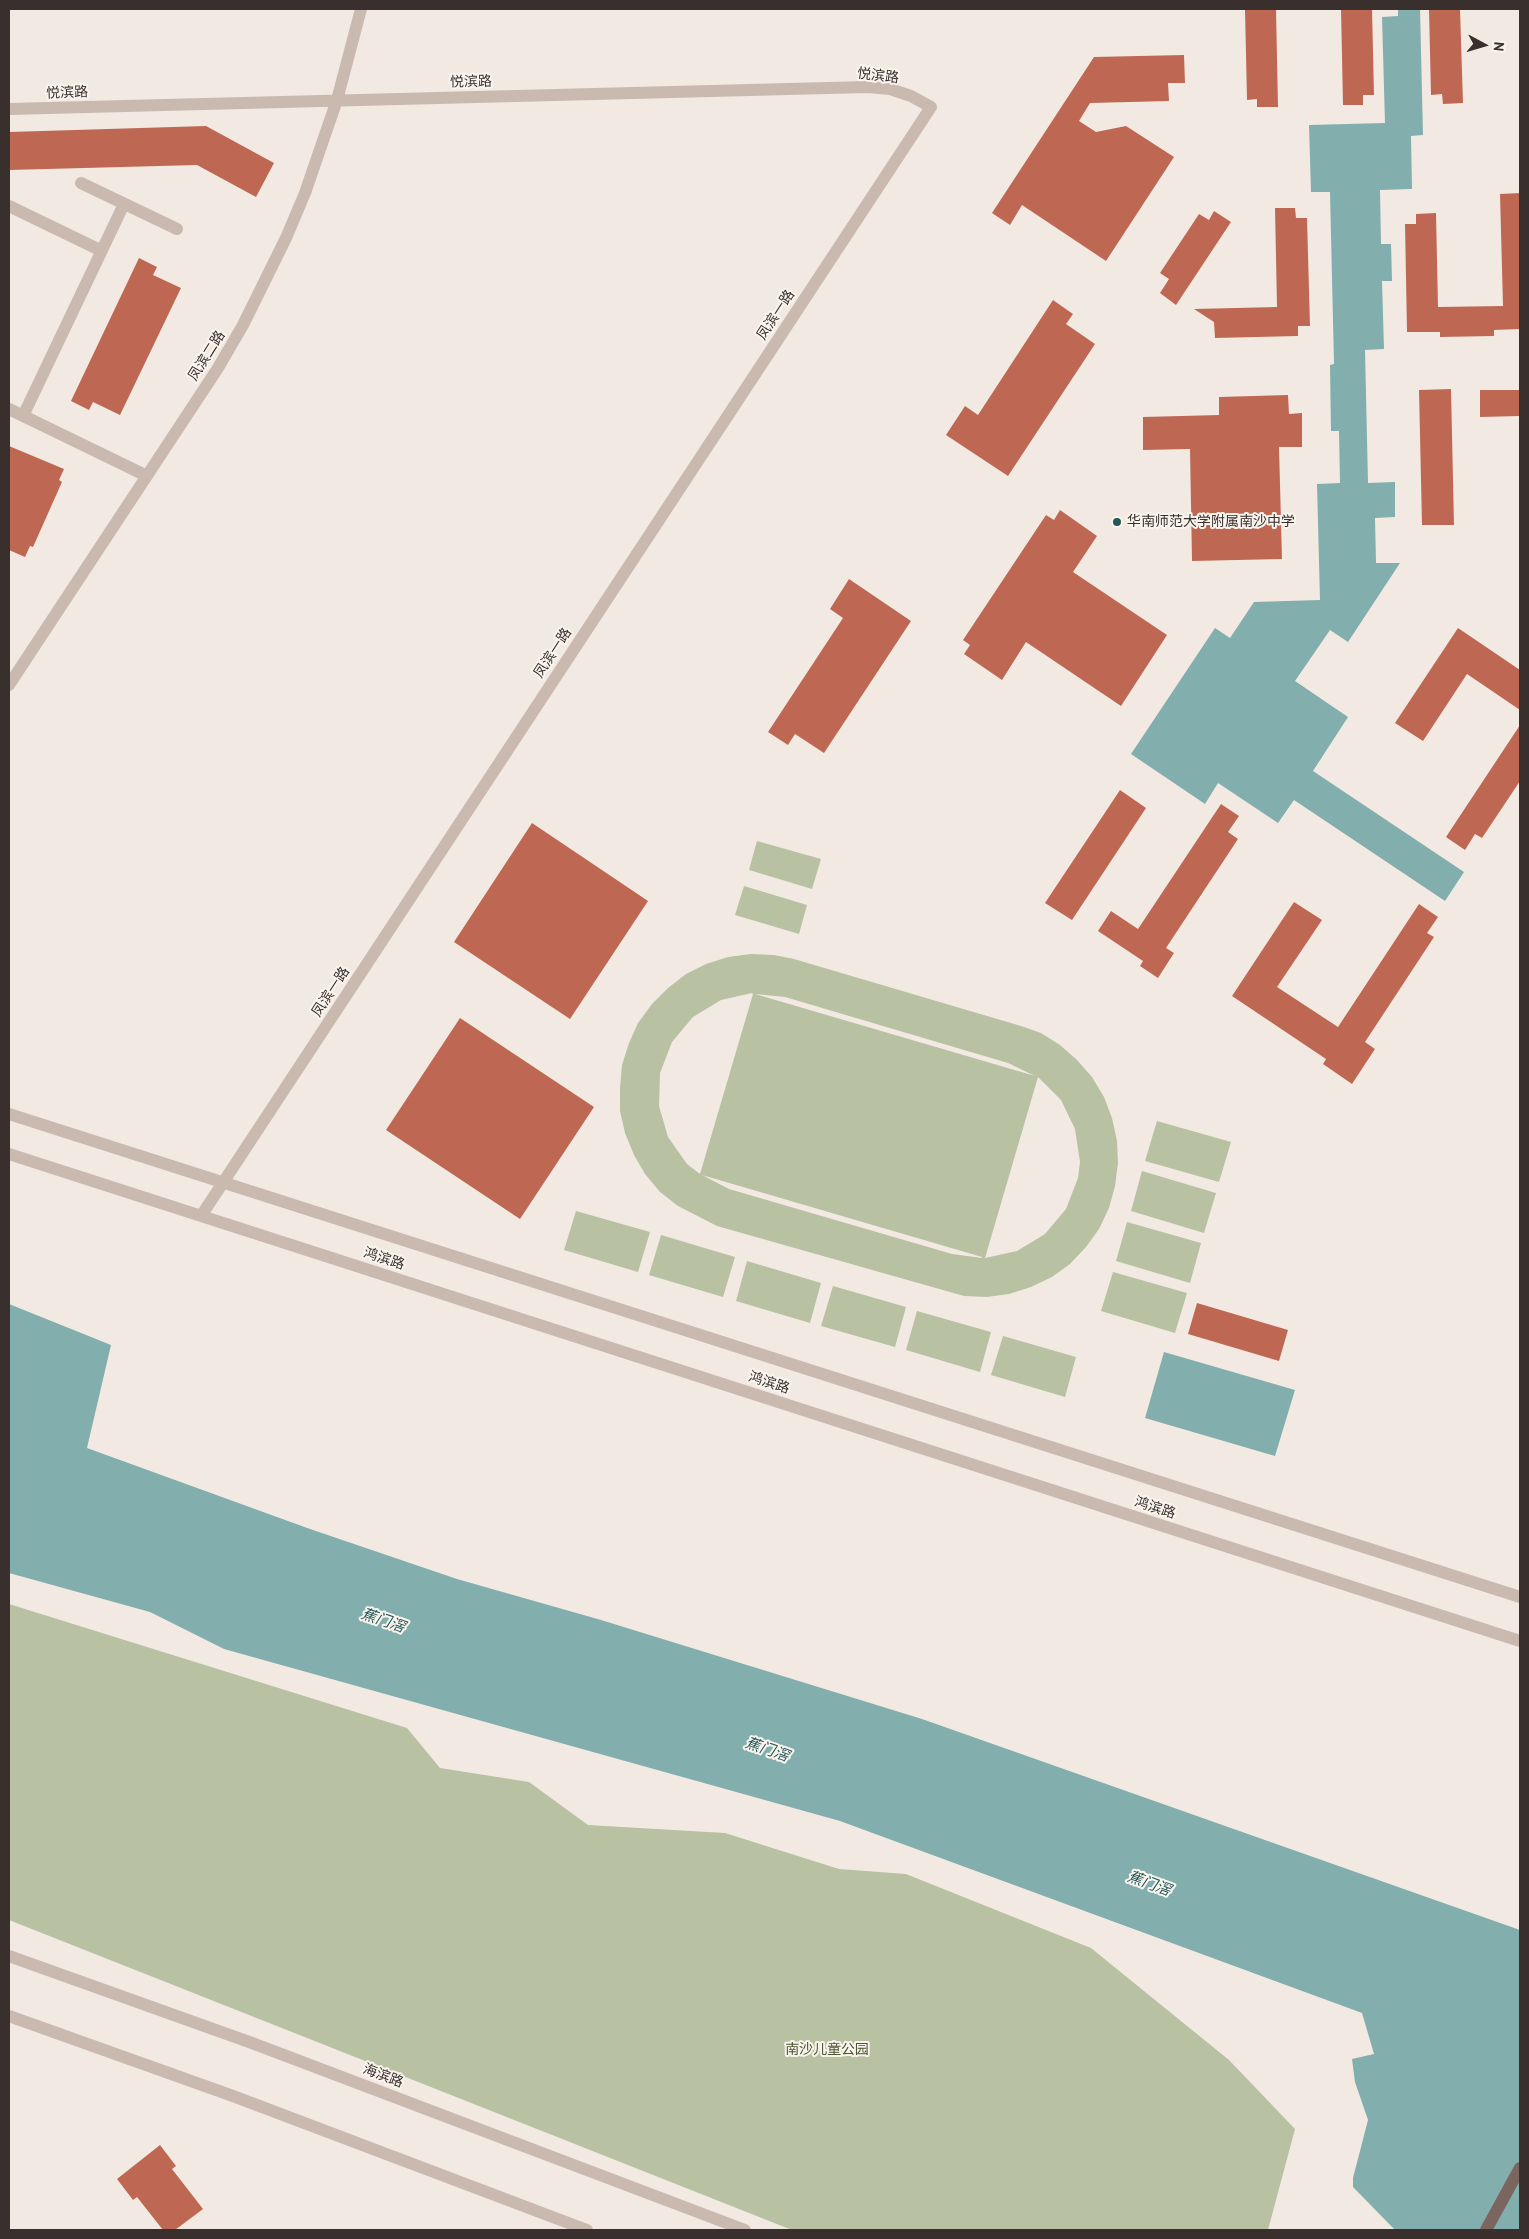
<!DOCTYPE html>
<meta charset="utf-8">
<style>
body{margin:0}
#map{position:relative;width:1529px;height:2239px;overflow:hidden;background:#f2eae2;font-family:"PT Sans",sans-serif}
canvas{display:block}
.frame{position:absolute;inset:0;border:10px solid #392f2c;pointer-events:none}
.north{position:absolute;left:1459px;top:20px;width:50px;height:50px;-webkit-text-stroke:4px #faf4ee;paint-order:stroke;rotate:96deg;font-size:14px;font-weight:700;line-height:20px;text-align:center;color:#392f2c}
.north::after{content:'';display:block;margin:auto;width:18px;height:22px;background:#392f2c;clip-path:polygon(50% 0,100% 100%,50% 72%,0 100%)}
</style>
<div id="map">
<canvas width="1529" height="2239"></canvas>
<div class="frame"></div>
<div class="north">N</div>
</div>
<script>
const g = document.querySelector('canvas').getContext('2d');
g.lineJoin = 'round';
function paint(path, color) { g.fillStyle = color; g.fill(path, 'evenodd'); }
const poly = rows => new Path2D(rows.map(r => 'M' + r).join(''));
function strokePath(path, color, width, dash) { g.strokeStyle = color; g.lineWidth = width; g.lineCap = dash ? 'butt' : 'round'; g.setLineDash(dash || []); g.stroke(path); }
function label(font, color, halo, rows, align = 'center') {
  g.font = font + ' "PT Sans","Noto Sans SC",sans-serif'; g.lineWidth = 4; g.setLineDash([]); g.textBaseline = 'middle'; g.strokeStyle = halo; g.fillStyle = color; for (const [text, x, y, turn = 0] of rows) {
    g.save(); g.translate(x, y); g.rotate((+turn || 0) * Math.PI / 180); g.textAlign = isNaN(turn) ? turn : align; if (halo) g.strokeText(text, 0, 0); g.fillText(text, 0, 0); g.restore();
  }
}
paint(poly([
 [757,841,821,859,812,889,749,870],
 [744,886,807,905,799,934,735,915],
 [751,954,774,955,794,959,1021,1026,1041,1033,1060,1045,1077,1060,1092,1077,1104,1097,1112,1118,1117,1141,1118,1163,1115,1186,1109,1208,1099,1229,1086,1247,1070,1264,1052,1277,1031,1287,1009,1294,987,1297,964,1296,717,1226,678,1206,660,1192,645,1174,634,1155,625,1133,620,1111,620,1088,622,1065,629,1043,638,1023,652,1004,668,988,686,974,706,964,728,957],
 [752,993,753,994,700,1174,687,1164,668,1137,659,1106,660,1073,672,1042,693,1017,721,1000],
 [755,994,785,997,1008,1063,1035,1076],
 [1038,1077,1061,1100,1075,1129,1080,1162,1078,1178,1066,1209,1045,1234,1017,1251,985,1258],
 [702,1175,982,1257,982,1258,952,1254,729,1189],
 [1157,1121,1231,1142,1219,1182,1145,1161],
 [1142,1171,1216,1193,1204,1233,1131,1211],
 [576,1211,650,1232,638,1272,564,1250],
 [1127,1222,1201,1243,1190,1283,1116,1261],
 [661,1235,735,1257,723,1297,649,1275],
 [747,1261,821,1283,810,1323,736,1301],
 [1113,1272,1187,1293,1175,1333,1101,1311],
 [833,1286,906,1307,895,1347,821,1326],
 [917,1311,991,1332,980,1372,906,1350],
 [1003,1336,1076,1357,1065,1397,991,1375],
 [9,1604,407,1728,440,1768,529,1782,588,1825,725,1833,839,1869,906,1874,1091,1948,1229,2060,1295,2129,1268,2230,792,2230,9,1920]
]), '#b8c1a2');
paint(poly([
 [1398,9,1420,9,1423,135,1411,136,1412,189,1380,190,1381,244,1391,244,1392,281,1382,281,1384,349,1365,350,1368,483,1395,482,1395,517,1375,518,1376,563,1400,563,1348,642,1330,630,1295,681,1348,717,1313,771,1464,872,1445,901,1294,800,1278,823,1218,783,1205,804,1131,754,1215,628,1230,638,1254,602,1320,600,1317,484,1340,483,1339,431,1331,431,1330,365,1334,364,1330,192,1311,192,1309,125,1385,123,1382,17,1398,16],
 [9,1304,111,1345,87,1448,310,1529,457,1579,601,1620,922,1719,1520,1930,1520,2230,1395,2230,1353,2187,1353,2178,1368,2120,1355,2082,1352,2059,1374,2054,1362,2013,840,1821,224,1649,150,1612,9,1573],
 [1164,1352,1295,1390,1275,1456,1145,1418]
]), '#82aead');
paint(poly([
 [1276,9,1278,107,1257,107,1257,99,1247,100,1245,10],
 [1341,9,1372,9,1374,95,1363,95,1363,105,1343,105],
 [1429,9,1460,9,1463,103,1443,104,1442,94,1431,95],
 [1184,55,1185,83,1168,83,1169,101,1090,103,1079,121,1096,132,1126,126,1174,157,1106,261,1022,205,1010,225,992,213,1094,57],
 [206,126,274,163,256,197,197,165,9,170,9,132],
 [1520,193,1520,329,1494,330,1494,336,1440,337,1440,332,1407,332,1405,224,1416,224,1416,214,1436,213,1438,307,1503,306,1500,194],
 [1275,208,1295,208,1296,218,1307,218,1310,326,1298,326,1298,336,1215,338,1214,322,1194,309,1277,307],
 [1214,211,1231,222,1176,305,1160,293,1169,279,1160,273,1199,214,1209,220],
 [139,258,157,267,153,275,181,288,120,415,93,402,89,410,71,401],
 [1053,300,1073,314,1066,324,1095,344,1008,476,946,435,965,406,978,415],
 [1451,389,1454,525,1422,525,1419,390],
 [1480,390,1520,390,1520,416,1480,417],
 [1288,395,1289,414,1302,413,1302,447,1279,447,1282,559,1192,561,1190,449,1143,450,1143,417,1219,415,1219,397],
 [9,446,64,469,59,480,62,482,33,547,30,546,25,557,9,550],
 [1060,510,1097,536,1073,572,1167,635,1121,706,1026,642,1002,680,964,654,970,645,963,640,1046,515,1054,520],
 [849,579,911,621,824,753,795,734,788,745,768,732,843,618,830,609],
 [1458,628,1520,670,1520,710,1467,674,1423,741,1395,723],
 [1520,725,1520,781,1482,838,1475,834,1465,850,1446,837],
 [1120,790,1146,808,1072,920,1045,903],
 [1221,804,1239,816,1228,832,1238,839,1166,948,1174,953,1158,978,1140,966,1143,961,1098,931,1111,911,1138,929],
 [532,823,648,901,570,1019,454,942],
 [1294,902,1322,920,1277,987,1338,1027,1419,904,1438,917,1427,933,1434,937,1365,1042,1375,1049,1352,1084,1323,1064,1326,1059,1232,996],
 [460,1018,594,1107,520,1219,386,1130],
 [1197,1303,1288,1330,1279,1361,1188,1334],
 [160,2145,176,2166,172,2169,203,2209,175,2230,163,2230,137,2197,133,2200,117,2179]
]), '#be6854');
strokePath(poly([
 [9,109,867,87,890,89,911,96,931,107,201,1216],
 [81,183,177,229],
 [9,206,102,251],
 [9,409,147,476],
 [23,416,124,204],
 [9,685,218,368,243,325,286,238,305,193,337,100,361,9],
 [9,1114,1520,1597],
 [9,1154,1520,1641],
 [9,1956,252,2043,745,2230],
 [9,2016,233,2096,587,2230]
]), '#cab9ae', 12);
strokePath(poly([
 [1486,2230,1520,2168]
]), '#7a665e', 12);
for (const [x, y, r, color] of [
 [1117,522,5,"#245858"]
]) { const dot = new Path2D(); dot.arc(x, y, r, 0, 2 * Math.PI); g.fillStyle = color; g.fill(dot); strokePath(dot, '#faf4ee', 2); }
label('14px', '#392f2c', '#faf4ee', [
 ["悦滨路",878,76,7],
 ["悦滨路",471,82,-1],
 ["悦滨路",67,93,-2],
 ["凤滨一路",776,315,-57],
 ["凤滨二路",207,356,-58],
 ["凤滨一路",553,653,-57],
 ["凤滨一路",331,992,-57],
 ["鸿滨路",384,1259,18],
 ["鸿滨路",769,1383,18],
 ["鸿滨路",1155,1508,18],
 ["海滨路",383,2076,21]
]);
label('14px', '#392f2c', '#faf4ee', [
 ["华南师范大学附属南沙中学",1127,522]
], 'left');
label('14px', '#4b5631', '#faf4ee', [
 ["南沙儿童公园",827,2050]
]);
label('italic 15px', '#245858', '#faf4ee', [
 ["蕉门滘",383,1621,19],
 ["蕉门滘",767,1750,19],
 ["蕉门滘",1149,1884,20]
]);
</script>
